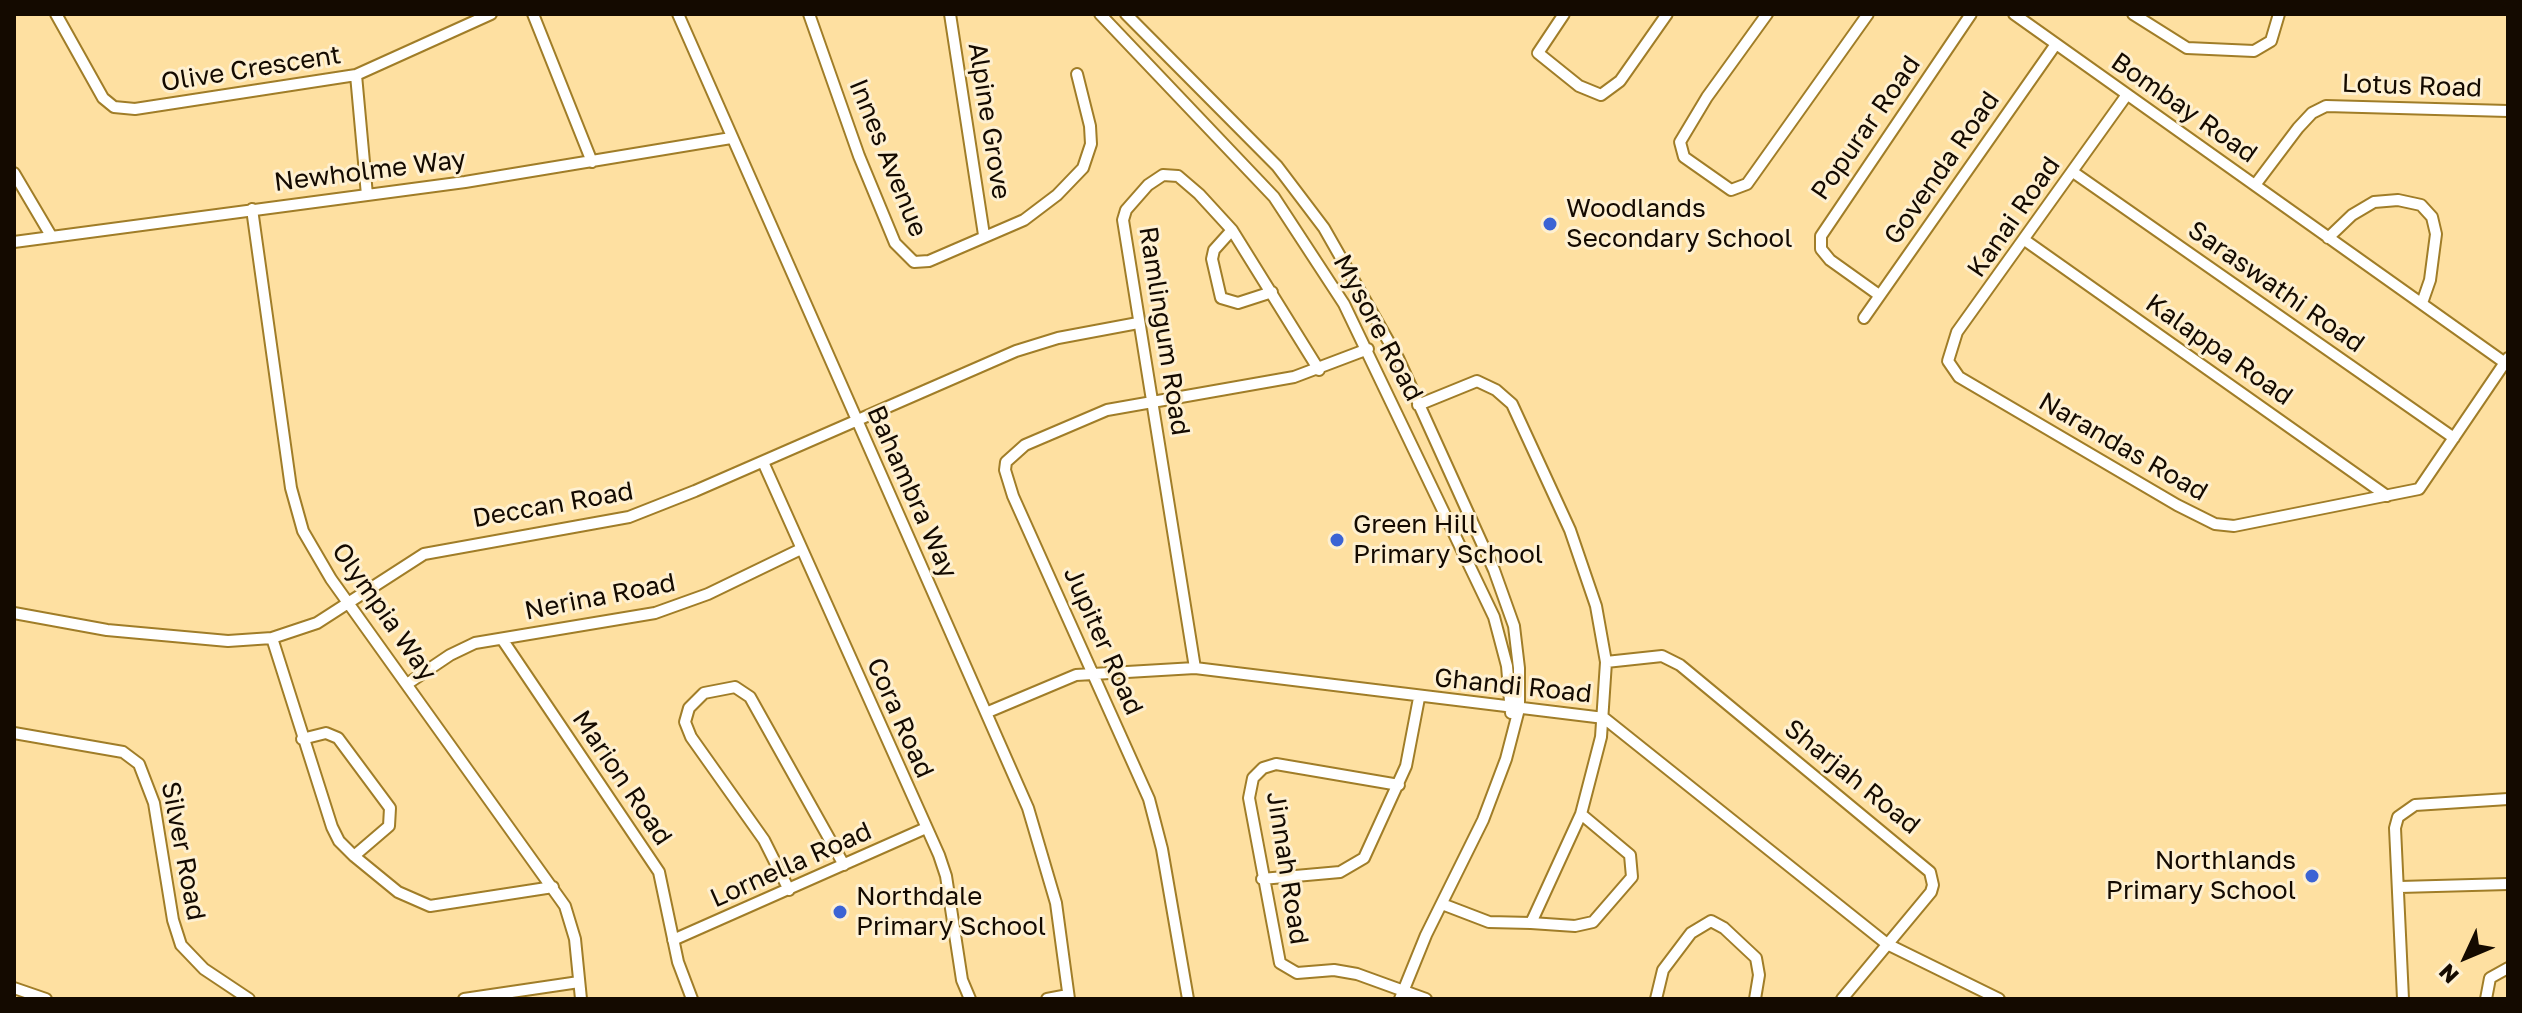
<!DOCTYPE html>
<style>
body{margin:0}
#map{position:relative;width:2522px;height:1013px;overflow:hidden;background:#fee0a1;font-family:"Golos Text",sans-serif}
canvas{display:block}
.frame{position:absolute;inset:0;border:16px solid #140a00;pointer-events:none}
.north{position:absolute;left:2426px;top:917px;width:80px;height:80px;-webkit-text-stroke:6px #fef0d1;paint-order:stroke;rotate:226deg;font-size:22px;font-weight:700;line-height:32px;text-align:center;color:#140a00}
.north::after{content:'';display:block;margin:auto;width:28px;height:36px;background:#140a00;clip-path:polygon(50% 0,100% 100%,50% 72%,0 100%)}
</style>
<div id="map">
<canvas width="2522" height="1013"></canvas>
<div class="frame"></div>
<div class="north">N</div>
</div>
<script>
const g = document.querySelector('canvas').getContext('2d');
g.lineJoin = 'round';
const poly = rows => new Path2D(rows.map(r => 'M' + r).join(''));
function strokePath(path, color, width, dash) { g.strokeStyle = color; g.lineWidth = width; g.lineCap = dash ? 'butt' : 'round'; g.setLineDash(dash || []); g.stroke(path); }
function label(font, color, halo, rows, align = 'center') {
  g.font = font + ' "Golos Text",sans-serif'; g.lineWidth = 6; g.setLineDash([]); g.textBaseline = 'middle'; g.strokeStyle = halo; g.fillStyle = color; for (const [text, x, y, turn = 0] of rows) {
    g.save(); g.translate(x, y); g.rotate((+turn || 0) * Math.PI / 180); g.textAlign = isNaN(turn) ? turn : align; if (halo) g.strokeText(text, 0, 0); g.fillText(text, 0, 0); g.restore();
  }
}
const minor = poly([
 [56,14,103,98,114,107,135,109,356,75,491,14],
 [533,14,592,162],
 [678,14,1028,808,1056,903,1069,999],
 [809,14,859,156,895,243,914,262,929,261,1024,220,1057,195,1083,168,1091,144,1090,126,1077,74],
 [950,14,984,235],
 [1100,14,1274,197,1344,304,1494,617,1507,666,1511,713],
 [1126,14,1277,166,1324,228,1398,358,1494,570,1514,626,1519,668,1519,709,1506,759,1483,820,1426,935,1400,999],
 [1564,14,1538,53,1579,86,1601,95,1620,81,1667,14],
 [1767,14,1707,97,1680,142,1684,157,1731,190,1747,184,1868,14],
 [2014,14,2508,365],
 [2133,14,2187,48,2254,51,2271,41,2279,14],
 [356,75,367,195],
 [2126,96,1957,332,1948,361,1959,377,2177,505,2215,524,2234,526,2419,489,2508,358],
 [2073,172,2454,438],
 [14,173,50,234],
 [2255,185,2298,128,2312,113,2326,106,2508,111],
 [252,209,291,488,303,531,331,579,565,906,575,939,581,999],
 [1232,230,1214,250,1212,259,1221,298,1238,303,1272,292],
 [2328,238,2352,215,2374,202,2398,200,2421,205,2432,217,2436,234,2430,280,2422,303],
 [2026,241,2387,496],
 [14,242,465,182,731,138],
 [1879,295,1830,260,1821,249,1821,236,1971,14],
 [1864,318,2056,44],
 [1418,405,1477,381,1496,390,1512,404,1570,530,1596,606,1606,662,1601,737,1581,814,1531,923,1489,922,1442,904],
 [763,462,939,855,946,876,962,980,970,999],
 [14,613,107,630,228,641,272,638,317,623,424,554,629,517,695,491,1016,351,1058,338,1138,323],
 [272,638,332,827,339,841,354,856,398,892,430,906,553,887],
 [502,639,659,872,678,962,692,999],
 [1606,662,1662,656,1680,665,1930,872,1933,885,1931,892,1842,999],
 [1195,668,1123,220,1126,210,1148,185,1163,175,1178,176,1199,194,1232,230,1319,370],
 [407,684,450,655,475,643,655,613,708,594,801,549],
 [988,712,1076,675,1195,668,1604,718,1887,944,1999,999],
 [14,733,123,752,139,764,154,803,173,920,181,945,204,969,249,999],
 [302,739,326,733,338,738,390,808,389,826,354,856],
 [1399,785,1276,764,1263,768,1253,778,1249,798,1280,963,1297,973,1334,970,1357,974,1426,999],
 [1262,879,1340,872,1364,858,1406,766,1419,698],
 [2400,887,2508,884],
 [789,890,764,840,691,737,685,722,689,708,704,693,735,687,750,697,844,865],
 [1531,923,1575,926,1593,922,1632,877,1630,855,1581,814],
 [673,940,926,828],
 [14,988,46,999],
 [464,999,579,982],
 [1047,999,1068,995],
 [1188,999,1162,849,1149,799,1013,496,1005,470,1006,462,1025,445,1107,410,1294,377,1368,349],
 [1656,999,1663,970,1691,933,1711,921,1724,928,1756,958,1759,975,1755,999],
 [2403,999,2395,828,2398,817,2415,805,2508,799],
 [2486,999,2490,978,2508,968]
]);
strokePath(minor, '#a07d28', 14);
strokePath(minor, '#fff', 10);
for (const [x, y, r, color] of [
 [1550,224,8,"#3b63d4"],
 [1337,540,8,"#3b63d4"],
 [2312,876,8,"#3b63d4"],
 [840,912,8,"#3b63d4"]
]) { const dot = new Path2D(); dot.arc(x, y, r, 0, 2 * Math.PI); g.fillStyle = color; g.fill(dot); strokePath(dot, '#fef0d1', 3); }
label('26px', '#140a00', '#fef0d1', [
 ["Olive Crescent",251,69,-9],
 ["Lotus Road",2412,86,2],
 ["Bombay Road",2184,108,35],
 ["Alpine Grove",989,121,81],
 ["Popurar Road",1866,128,-55],
 ["Innes Avenue",888,158,68],
 ["Govenda Road",1942,168,-55],
 ["Newholme Way",370,171,-7],
 ["Kanai Road",2014,217,-55],
 ["Saraswathi Road",2276,287,35],
 ["Mysore Road",1378,328,62],
 ["Ramlingum Road",1164,331,81],
 ["Kalappa Road",2219,350,35],
 ["Narandas Road",2123,447,30],
 ["Bahambra Way",912,492,66],
 ["Deccan Road",553,505,-10],
 ["Nerina Road",600,597,-11],
 ["Olympia Way",384,612,55],
 ["Jupiter Road",1103,641,66],
 ["Ghandi Road",1513,686,6],
 ["Cora Road",900,718,66],
 ["Sharjah Road",1852,777,39],
 ["Marion Road",622,778,56],
 ["Silver Road",183,851,79],
 ["Lornella Road",791,865,-24],
 ["Jinnah Road",1287,868,81]
]);
label('26px', '#140a00', '#fef0d1', [
 ["Woodlands",1566,209],
 ["Secondary School",1566,239],
 ["Green Hill",1353,525],
 ["Primary School",1353,555],
 ["Northlands",2296,861,"right"],
 ["Primary School",2296,891,"right"],
 ["Northdale",856,897],
 ["Primary School",856,927]
], 'left');
</script>
